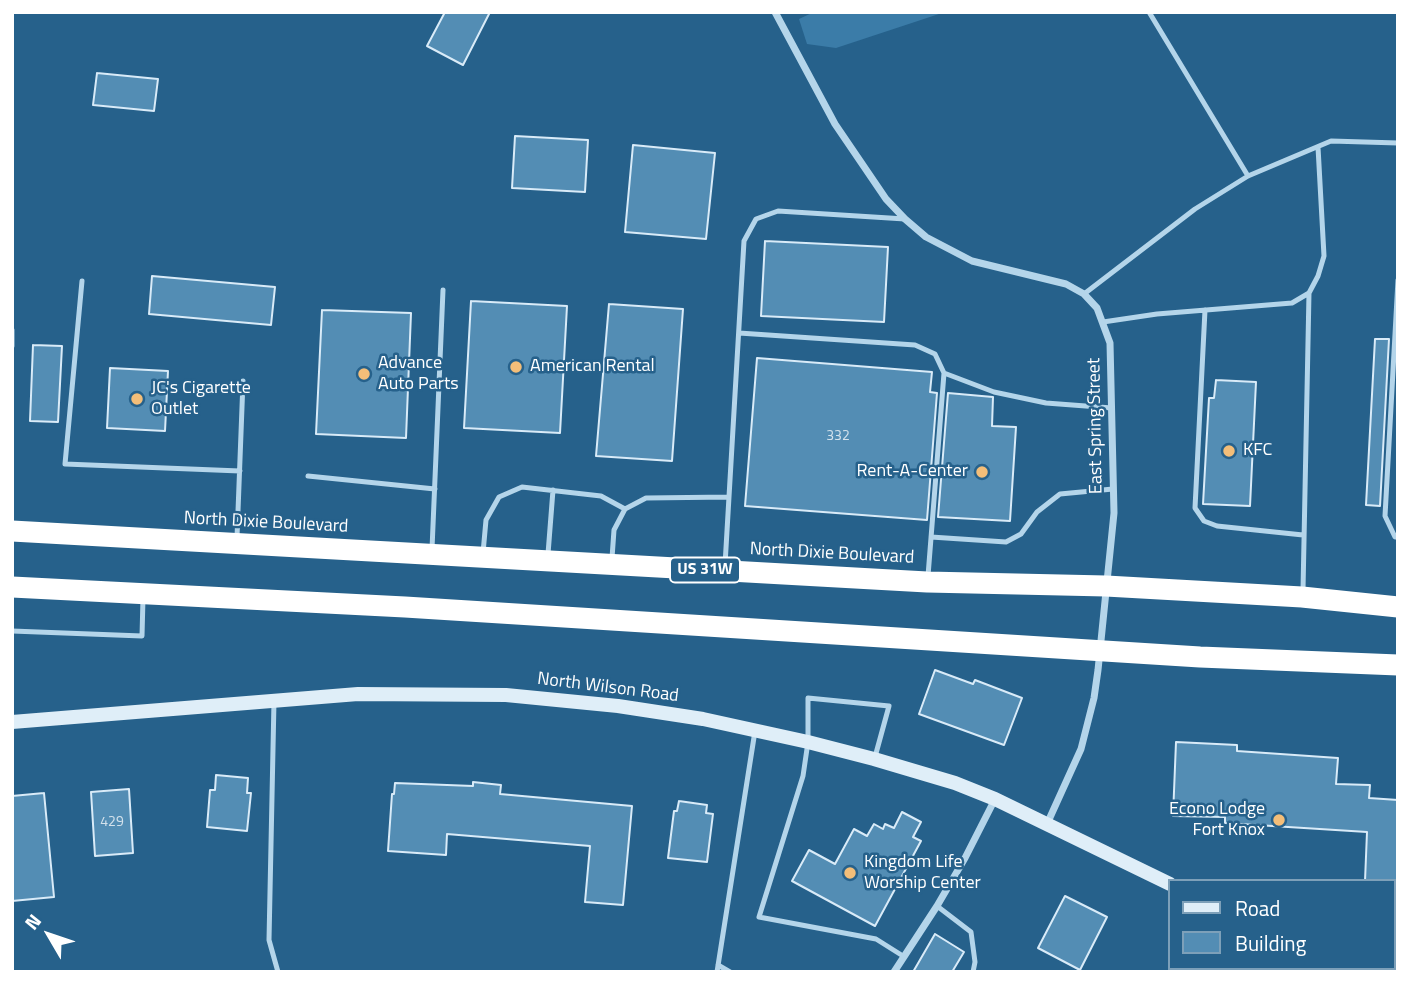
<!DOCTYPE html>
<style>
body{margin:0}
#map{position:relative;width:1410px;height:984px;overflow:hidden;background:#26618b;font-family:"Titillium Web",sans-serif}
canvas{display:block}
.frame{position:absolute;inset:0;border:14px solid #fff;pointer-events:none}
.legend{position:absolute;left:1168px;top:879px;width:228px;height:91px;box-sizing:border-box;background:#26618b;border:2px solid #7da0b9;margin:0;padding:9px 12px;list-style:none;font-size:21px;color:#fff}
.legend li{display:flex;align-items:center;gap:14px;height:35px}
.legend b{width:35px;border:2px solid #7da0b9}
.north{position:absolute;left:14px;top:900px;width:70px;height:70px;-webkit-text-stroke:5px #26618b;paint-order:stroke;rotate:309deg;font-size:19px;font-weight:700;line-height:28px;text-align:center;color:#fff}
.north::after{content:'';display:block;margin:auto;width:24px;height:32px;background:#fff;clip-path:polygon(50% 0,100% 100%,50% 72%,0 100%)}
</style>
<div id="map">
<canvas width="1410" height="984"></canvas>
<div class="frame"></div>
<ul class="legend">
<li><b style="height:9px;background:#dfeef8"></b>Road</li>
<li><b style="height:19px;background:#538db4"></b>Building</li>
</ul>
<div class="north">N</div>
</div>
<script>
const g = document.querySelector('canvas').getContext('2d');
g.lineJoin = 'round';
function paint(path, color) { g.fillStyle = color; g.fill(path, 'evenodd'); }
const poly = rows => new Path2D(rows.map(r => 'M' + r).join(''));
function strokePath(path, color, width, dash) { g.strokeStyle = color; g.lineWidth = width; g.lineCap = dash ? 'butt' : 'round'; g.setLineDash(dash || []); g.stroke(path); }
function label(font, color, halo, rows, align = 'center') {
  g.font = font + ' "Titillium Web",sans-serif'; g.lineWidth = 5; g.setLineDash([]); g.textBaseline = 'middle'; g.strokeStyle = halo; g.fillStyle = color; for (const [text, x, y, turn = 0] of rows) {
    g.save(); g.translate(x, y); g.rotate((+turn || 0) * Math.PI / 180); g.textAlign = isNaN(turn) ? turn : align; if (halo) g.strokeText(text, 0, 0); g.fillText(text, 0, 0); g.restore();
  }
}
paint(poly([
 [814,12,945,12,836,48,807,44,799,19]
]), '#3b7ca8');
const building = poly([
 [445,12,490,12,463,65,427,46,445,12],
 [97,73,158,79,154,111,93,105,97,73],
 [515,136,588,140,585,192,512,188,515,136],
 [633,145,715,153,706,239,625,232,633,145],
 [765,241,888,247,884,322,761,316,765,241],
 [152,276,275,287,271,325,149,314,152,276],
 [471,301,567,306,560,433,464,428,471,301],
 [609,304,683,309,672,461,596,456,609,304],
 [322,310,411,313,406,438,316,434,322,310],
 [1375,339,1389,339,1380,506,1366,505,1375,339],
 [33,345,62,346,58,422,30,421,33,345],
 [757,358,932,372,930,392,937,393,927,520,745,506,757,358],
 [110,368,168,371,165,431,107,428,110,368],
 [1216,380,1256,382,1250,506,1203,504,1209,398,1214,398,1216,380],
 [948,393,993,397,992,426,1016,427,1010,521,938,517,948,393],
 [935,670,973,684,975,680,1022,698,1004,745,919,714,935,670],
 [1176,742,1237,745,1237,751,1338,758,1336,784,1370,785,1369,798,1398,800,1398,881,1365,881,1367,832,1225,823,1225,817,1173,816,1176,742],
 [216,775,248,778,247,793,251,793,247,831,207,827,210,790,215,790,216,775],
 [473,782,501,785,500,794,632,806,623,905,585,902,590,846,447,834,446,855,388,851,392,794,394,794,395,783,473,786,473,782],
 [129,789,133,853,95,856,91,792,129,789],
 [44,793,54,897,12,901,12,796,44,793],
 [679,801,707,805,706,813,713,814,707,862,668,858,674,811,677,811,679,801],
 [902,812,921,822,913,837,921,841,875,926,792,881,809,850,835,864,854,829,867,836,874,824,883,829,885,824,894,828,902,812],
 [1065,896,1107,917,1080,970,1038,948,1065,896],
 [935,934,964,952,952,972,913,972,935,934]
]);
paint(building, '#538db4');
strokePath(building, '#d9ebf8', 2);
strokePath(poly([
 [1149,12,1248,176],
 [1398,280,1385,516,1395,537,1398,537],
 [82,281,65,464,240,471],
 [1084,294,1195,209,1248,176,1331,141,1398,143],
 [1205,310,1195,508,1204,521,1217,526,1303,535],
 [1103,322,1157,314,1292,303,1309,293,1318,276,1324,256,1318,147],
 [12,330,12,346],
 [739,333,915,345,935,354,944,373,928,576],
 [944,373,994,392,1046,403,1112,408],
 [308,476,435,489],
 [237,537,243,381],
 [931,537,1006,542,1021,534,1037,512,1060,494,1113,489],
 [432,549,443,290],
 [483,553,486,520,499,497,522,487,601,496,625,509],
 [548,554,553,490],
 [612,558,614,530,625,509,646,498,729,497],
 [725,565,744,241,756,219,778,211,905,219],
 [1303,590,1309,293],
 [12,631,142,636,143,598],
 [274,701,269,940,278,972],
 [875,757,889,706,808,698,808,742,803,776,759,917,876,939,903,956],
 [937,906,971,932,975,962,973,972],
 [718,965,730,972],
 [717,972,755,731]
]), '#b4d5ea', 5);
strokePath(poly([
 [775,12,835,124,886,199,905,219,926,237,972,261,1066,284,1084,294,1097,308,1110,343,1114,513,1098,670,1094,698,1081,749,1047,824],
 [894,972,937,906,965,858,995,799]
]), '#b4d5ea', 7);
strokePath(poly([
 [12,722,358,694,506,695,618,706,703,719,808,742,874,759,955,783,995,799,1170,884],
 [1315,968,1320,972]
]), '#dfeef8', 14);
strokePath(poly([
 [12,531,927,582,1106,586,1302,597,1398,607],
 [12,587,405,607,1200,657,1398,665]
]), '#fff', 21);
for (const [x, y, r, color] of [
 [516,367,7,"#f3be79"],
 [364,374,7,"#f3be79"],
 [137,399,7,"#f3be79"],
 [1229,451,7,"#f3be79"],
 [982,472,7,"#f3be79"],
 [1279,820,7,"#f3be79"],
 [850,873,7,"#f3be79"]
]) { const dot = new Path2D(); dot.arc(x, y, r, 0, 2 * Math.PI); g.fillStyle = color; g.fill(dot); strokePath(dot, '#26618b', 2.5); }
label('14px', '#d4e2ec', null, [
 ["332",838,437],
 ["429",112,823]
]);
for (const [x, y, w] of [
 [705,570,70]
]) { const box = new Path2D(); box.roundRect(x - w / 2, y - 12.5, w, 25, 5); g.fillStyle = '#26618b'; g.fill(box); strokePath(box, '#fff', 2); }
label('bold 16px', '#fff', null, [
 ["US 31W",705,570]
]);
label('18px', '#fff', '#26618b', [
 ["Advance",378,364],
 ["Auto Parts",378,385],
 ["American Rental",530,367],
 ["JC's Cigarette",151,389],
 ["Outlet",151,410],
 ["KFC",1243,451],
 ["Rent-A-Center",968,472,"right"],
 ["Econo Lodge",1265,810,"right"],
 ["Fort Knox",1265,831,"right"],
 ["Kingdom Life",864,863],
 ["Worship Center",864,884]
], 'left');
label('18px', '#fff', '#26618b', [
 ["East Spring Street",1096,426,-91],
 ["North Dixie Boulevard",266,523,3],
 ["North Dixie Boulevard",832,554,3],
 ["North Wilson Road",608,688,7]
]);
</script>
